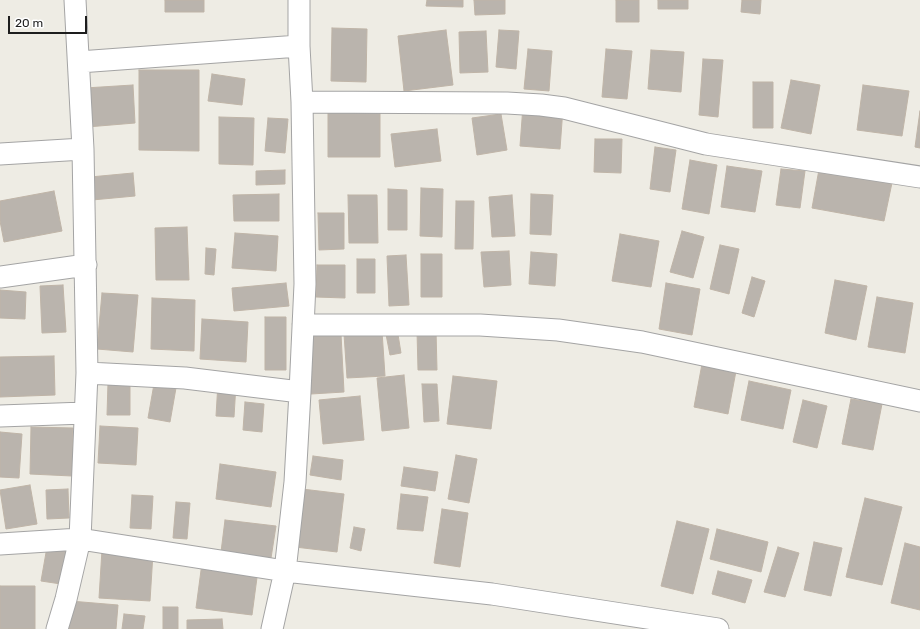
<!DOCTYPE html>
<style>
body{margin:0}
#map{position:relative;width:920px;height:629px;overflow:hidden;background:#eeece4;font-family:Rubik,sans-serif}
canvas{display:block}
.scale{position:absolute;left:8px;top:16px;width:79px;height:18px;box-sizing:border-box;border:2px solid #1d1d1d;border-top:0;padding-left:5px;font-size:12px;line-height:14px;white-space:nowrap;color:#1d1d1d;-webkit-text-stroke:3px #fff;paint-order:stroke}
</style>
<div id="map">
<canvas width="920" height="629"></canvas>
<div class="scale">20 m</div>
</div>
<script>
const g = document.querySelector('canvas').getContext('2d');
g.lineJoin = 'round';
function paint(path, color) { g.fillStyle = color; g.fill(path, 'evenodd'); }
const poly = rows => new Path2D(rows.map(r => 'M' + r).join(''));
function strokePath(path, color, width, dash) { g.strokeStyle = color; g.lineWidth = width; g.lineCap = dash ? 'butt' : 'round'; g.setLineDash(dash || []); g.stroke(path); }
const building = poly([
 [165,0,204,0,204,12,165,12,165,0],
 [427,0,463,0,463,7,426,6,427,0],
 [474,0,505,0,505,14,475,15,474,0],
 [616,0,639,0,639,22,616,22,616,0],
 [658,0,688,0,688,9,658,9,658,0],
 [742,0,761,0,760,14,741,12,742,0],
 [332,28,367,29,366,82,331,81,332,28],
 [446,30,453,85,404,91,398,36,446,30],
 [499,30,519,31,516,69,496,67,499,30],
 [486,31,488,72,460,73,459,32,486,31],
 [528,49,552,51,549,91,524,89,528,49],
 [606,49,632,51,627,99,602,97,606,49],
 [651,50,684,52,681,92,648,89,651,50],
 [703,59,723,60,718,117,699,115,703,59],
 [139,70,199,70,199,151,139,150,139,70],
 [212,74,245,79,242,105,208,101,212,74],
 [791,80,820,85,811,134,781,128,791,80],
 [753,82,773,82,773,128,753,128,753,82],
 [133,85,135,123,87,127,85,88,133,85],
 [863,85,909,91,902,136,857,130,863,85],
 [523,106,563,108,560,149,520,146,523,106],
 [328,109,380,109,380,157,328,157,328,109],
 [920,111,920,148,915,147,920,111],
 [501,114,507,150,477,155,472,118,501,114],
 [219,117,254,118,253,165,219,164,219,117],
 [268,118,288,119,285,153,265,151,268,118],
 [437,129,441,161,395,167,391,134,437,129],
 [595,139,622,139,621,173,594,172,595,139],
 [655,147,676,150,670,192,650,189,655,147],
 [690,160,717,165,709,214,682,209,690,160],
 [820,164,893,178,884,221,812,208,820,164],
 [727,166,762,171,755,212,721,207,727,166],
 [781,169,805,171,800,208,776,205,781,169],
 [285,170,285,184,256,185,256,171,285,170],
 [133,173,135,196,92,200,90,177,133,173],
 [421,188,443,189,442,237,420,236,421,188],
 [388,189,407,190,407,230,388,230,388,189],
 [54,191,62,231,4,242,0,221,0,201,54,191],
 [279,194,279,221,234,221,233,195,279,194],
 [531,194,553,195,551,235,530,234,531,194],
 [348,195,377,195,378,243,349,243,348,195],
 [512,195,515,236,492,237,489,197,512,195],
 [456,201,474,201,473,249,455,249,456,201],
 [318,213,344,213,344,249,319,250,318,213],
 [187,227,189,280,156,280,155,228,187,227],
 [682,231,704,237,693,278,670,272,682,231],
 [235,233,278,236,276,271,232,268,235,233],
 [620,234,659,241,651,287,612,281,620,234],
 [720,245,739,249,729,294,710,289,720,245],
 [206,248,216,249,214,275,205,274,206,248],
 [509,251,511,285,484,287,481,252,509,251],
 [531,252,557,254,555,286,529,284,531,252],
 [421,254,442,254,442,297,421,297,421,254],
 [406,255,409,305,389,306,387,256,406,255],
 [357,259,375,259,375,293,357,293,357,259],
 [317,265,345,265,345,298,316,297,317,265],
 [752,277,765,281,754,317,742,313,752,277],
 [835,280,867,286,856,340,825,333,835,280],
 [286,283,289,306,234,311,232,288,286,283],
 [666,283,700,289,692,335,659,329,666,283],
 [63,285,66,332,42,333,40,286,63,285],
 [0,290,26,292,25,319,0,318,0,290],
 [102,293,138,295,133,352,97,349,102,293],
 [877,297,913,303,905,353,868,347,877,297],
 [152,298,195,300,194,351,151,349,152,298],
 [265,317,286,317,286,370,265,370,265,317],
 [202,319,248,322,246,362,200,359,202,319],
 [396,322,401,353,390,355,384,324,396,322],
 [436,330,437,370,418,370,417,331,436,330],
 [382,331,385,376,347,378,344,334,382,331],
 [341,334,344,392,311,394,307,336,341,334],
 [54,356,55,395,0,397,0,357,54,356],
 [702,364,736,371,728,414,694,407,702,364],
 [404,375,409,428,382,431,377,378,404,375],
 [453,376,497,381,491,429,447,424,453,376],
 [749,381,791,390,783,429,741,420,749,381],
 [108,383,130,383,130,415,107,415,108,383],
 [218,383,236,384,234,417,216,416,218,383],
 [154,384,176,388,170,422,148,418,154,384],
 [422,384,437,384,439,421,424,422,422,384],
 [360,396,364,440,323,444,319,400,360,396],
 [851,399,882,404,873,450,842,444,851,399],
 [803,400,827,406,817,448,793,442,803,400],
 [245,402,264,404,262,432,243,430,245,402],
 [100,426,138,428,136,465,98,463,100,426],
 [31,427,73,428,72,476,30,474,31,427],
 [0,432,22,434,19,478,0,477,0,432],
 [456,455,477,459,469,503,448,499,456,455],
 [313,456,343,460,341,480,310,475,313,456],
 [220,464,276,472,271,507,216,499,220,464],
 [404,467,438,472,435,491,401,486,404,467],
 [30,485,37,524,6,529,0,490,30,485],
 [68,489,69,518,47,519,46,490,68,489],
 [302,489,344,494,337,552,295,547,302,489],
 [401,494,428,497,423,531,397,529,401,494],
 [132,495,153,496,151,529,130,528,132,495],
 [865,498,902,507,882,585,846,577,865,498],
 [176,502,190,503,187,539,173,538,176,502],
 [442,509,468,513,460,567,434,563,442,509],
 [225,520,276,526,271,558,221,552,225,520],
 [677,521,709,529,693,594,661,586,677,521],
 [354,527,365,529,361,551,350,548,354,527],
 [717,529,768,542,761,572,710,559,717,529],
 [814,542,842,548,831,596,804,590,814,542],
 [905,543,920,547,920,610,891,603,905,543],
 [47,547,66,551,61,584,41,581,47,547],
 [778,547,799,553,785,597,764,592,778,547],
 [102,550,153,553,150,601,99,598,102,550],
 [202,563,258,570,252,615,196,608,202,563],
 [718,571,752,580,745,603,712,594,718,571],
 [0,586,35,586,35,629,0,629,0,586],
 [70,601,118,605,116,629,68,629,70,601],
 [163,607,178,607,178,629,163,629,163,607],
 [124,614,145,616,143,629,122,629,124,614],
 [222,619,223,629,187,629,187,620,222,619]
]);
paint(building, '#bab4ad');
strokePath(building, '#bfb4a7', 1);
const street = poly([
 [75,0,83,149,87,373,80,539,285,571,492,594,718,629],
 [79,62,299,46],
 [302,102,507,103,541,105,564,108,706,144,920,177],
 [0,154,83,149],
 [0,277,86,265],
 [303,325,480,325,558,330,642,342,920,401],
 [87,373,185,378,300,392],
 [0,416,85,413],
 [0,544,80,539,66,599,57,629],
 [272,629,285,571,295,482,300,392,305,284,302,102,299,46,299,0]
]);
strokePath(street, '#a4a4a4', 23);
strokePath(street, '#fff', 21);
</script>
